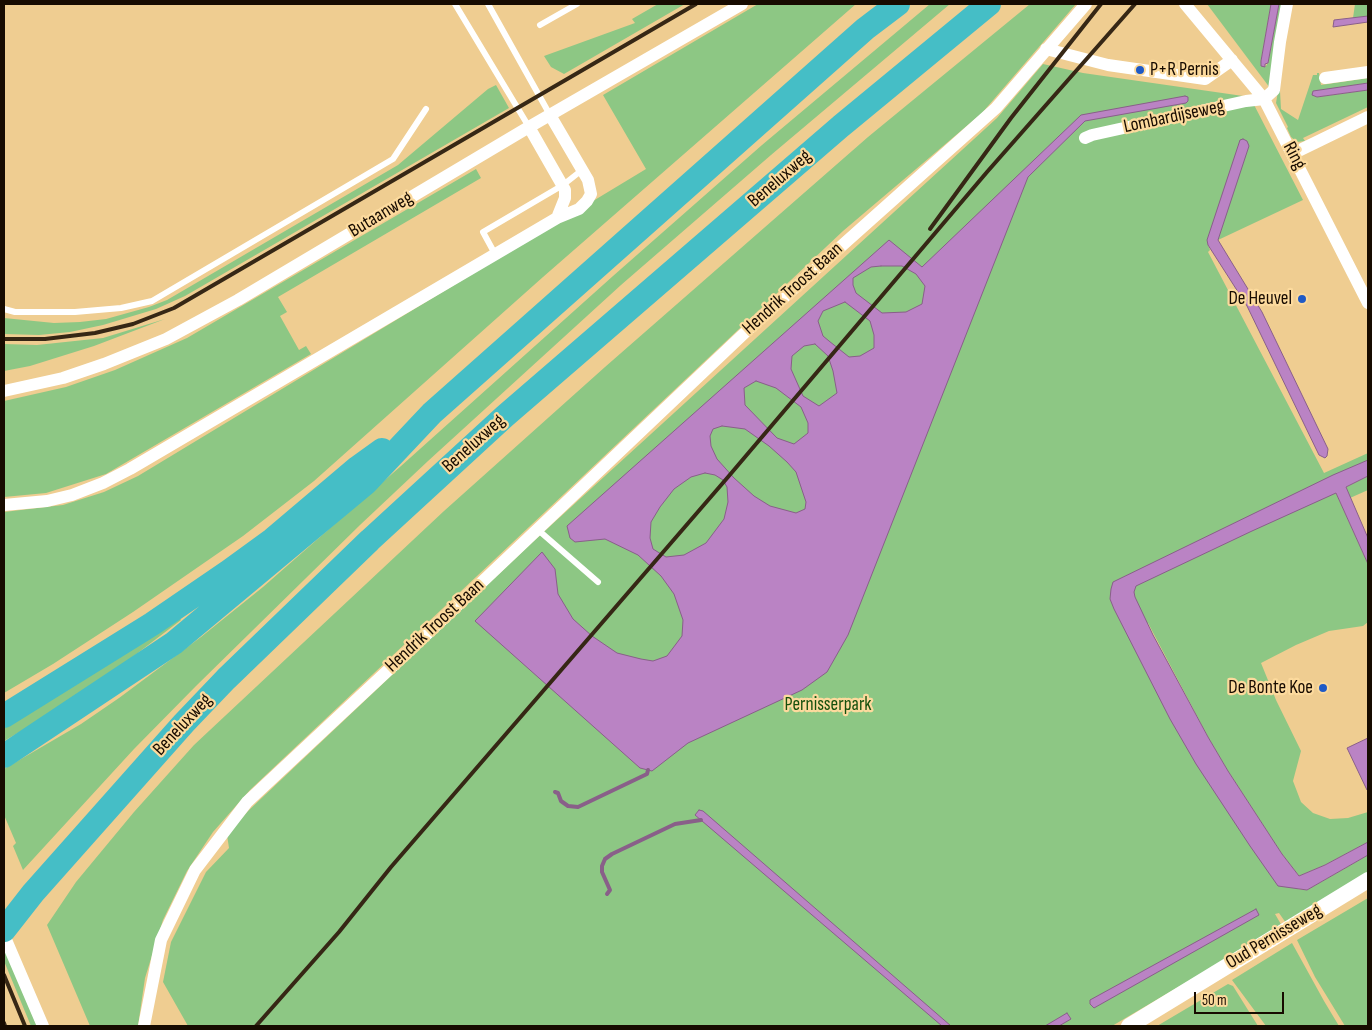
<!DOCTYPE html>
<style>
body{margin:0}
#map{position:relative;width:1372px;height:1030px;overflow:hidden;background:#efcd91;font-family:"Sofia Sans Condensed",sans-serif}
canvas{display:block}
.frame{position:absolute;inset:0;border:5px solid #170b00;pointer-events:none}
.scale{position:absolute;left:1194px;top:992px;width:90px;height:22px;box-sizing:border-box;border:2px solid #170b00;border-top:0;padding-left:6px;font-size:15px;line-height:18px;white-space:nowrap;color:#170b00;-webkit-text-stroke:4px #fcda9d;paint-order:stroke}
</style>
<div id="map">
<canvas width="1372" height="1030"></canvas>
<div class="frame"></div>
<div class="scale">50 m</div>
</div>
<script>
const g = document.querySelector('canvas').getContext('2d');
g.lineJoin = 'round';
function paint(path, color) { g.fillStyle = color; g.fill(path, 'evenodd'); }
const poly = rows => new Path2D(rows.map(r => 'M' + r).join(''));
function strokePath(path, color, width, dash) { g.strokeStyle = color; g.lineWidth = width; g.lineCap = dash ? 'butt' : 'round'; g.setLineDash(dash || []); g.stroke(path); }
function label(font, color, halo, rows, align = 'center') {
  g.font = font + ' "Sofia Sans Condensed",sans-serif'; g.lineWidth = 4.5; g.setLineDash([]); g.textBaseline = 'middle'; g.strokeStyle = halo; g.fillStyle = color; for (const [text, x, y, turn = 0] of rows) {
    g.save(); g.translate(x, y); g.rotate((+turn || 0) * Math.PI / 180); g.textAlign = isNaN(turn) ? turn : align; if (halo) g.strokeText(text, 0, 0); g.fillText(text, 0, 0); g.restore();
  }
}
paint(poly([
 [658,4,685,4,564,74,551,67,544,56,635,23,632,19],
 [758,4,856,4,543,277,314,481,243,536,133,612,53,664,4,693,4,512,63,505,104,492,138,476,646,169,603,95],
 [930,4,950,4,771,155,621,285,428,461,360,525,196,686,134,749,23,870,13,846,16,843,4,815,4,769,81,724,119,698,201,637,263,587,401,466,613,276,762,145],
 [1030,4,1076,4,982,113,843,231,250,790,213,832,187,871,163,920,145,978,138,1026,90,1026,47,925,76,882,134,812,194,745,444,511,605,367,868,137],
 [1207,4,1271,4,1261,61,1265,67,1268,63,1279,4,1285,4,1270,88],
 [1355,4,1368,4,1368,16,1353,18],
 [1043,64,1083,73,1250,97,1303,200,1218,240,1218,238,1208,245,1210,250,1208,252,1324,473,1368,453,1368,460,1336,475,1336,493,1368,564,1368,622,1363,626,1329,631,1296,645,1261,663,1276,700,1301,751,1293,781,1301,802,1313,813,1330,819,1348,818,1368,812,1368,842,1325,865,1299,876,1282,854,1228,771,1208,737,1148,623,1139,627,1298,889,1307,890,1368,855,1368,874,1286,923,1279,913,1275,914,1282,926,1112,1026,188,1026,163,982,171,942,206,872,229,848,227,835,248,811,536,539,997,118],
 [1317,73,1319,73,1321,85,1368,78,1368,83,1312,92,1317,97,1368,90,1368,107,1303,138,1305,141,1297,142,1291,137,1287,128,1288,127,1276,103,1278,91,1280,91,1281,109,1298,120,1313,75,1317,75],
 [496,85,509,108,185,296,156,309,103,325,70,332,39,335,4,334,4,318,54,323,80,322,106,319,149,307,167,300,398,165,488,89],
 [476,169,481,178,278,297,287,312,280,316,299,350,306,346,311,354,106,474,46,493,4,497,4,401,66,387,115,370,187,338],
 [165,319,94,346,30,366,4,371,4,344,37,345,103,338],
 [1368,476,1368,490,1350,498,1346,487],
 [179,617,181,620,122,665,38,721,4,741,4,725],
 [1368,898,1368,1026,1345,1026,1315,977,1297,940],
 [1292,943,1324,1001,1339,1026,1266,1026,1232,980],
 [4,947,37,1026,31,1026,4,961],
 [1228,984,1233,986,1258,1026,1157,1026]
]), '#8dc784');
const water = poly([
 [1271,4,1279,4,1268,63,1265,64,1265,67,1261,66,1261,61,1271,4],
 [1368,16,1368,22,1333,27,1334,20,1368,16],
 [1368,83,1368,90,1317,97,1312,95,1313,91,1368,83],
 [1185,96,1188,97,1188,101,1186,103,1085,121,1028,177,848,635,827,672,802,690,688,743,652,771,640,768,475,621,542,552,555,569,558,594,573,619,592,636,617,653,641,659,653,661,667,656,682,636,683,620,674,594,661,576,638,555,605,539,575,542,570,538,567,526,889,240,922,267,1081,115,1185,96],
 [881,266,902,266,916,274,925,286,922,304,906,312,882,313,856,293,853,285,853,278,871,267,881,266],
 [845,302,870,321,874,335,874,348,860,356,849,357,829,341,823,336,818,321,823,311,845,302],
 [815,344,828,356,833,371,837,393,819,406,803,396,791,369,792,356,804,346,815,344],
 [756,381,776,388,801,407,808,423,808,433,794,444,777,438,745,405,744,388,756,381],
 [722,426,745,429,769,446,787,462,796,472,806,502,805,509,796,513,770,506,754,496,734,478,717,459,711,446,710,436,713,429,722,426],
 [705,473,715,475,723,480,727,487,728,502,724,519,706,543,684,555,666,557,653,549,650,538,651,522,660,507,674,489,691,477,705,473],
 [1243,139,1247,141,1249,146,1218,240,1262,312,1328,449,1327,456,1325,458,1319,455,1247,306,1208,245,1207,240,1240,140,1243,139],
 [1368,460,1368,476,1346,487,1368,538,1368,564,1336,493,1252,531,1136,586,1134,592,1135,597,1153,635,1208,737,1228,771,1282,854,1299,876,1325,865,1368,842,1368,855,1307,890,1278,886,1250,846,1196,764,1170,719,1114,609,1110,599,1111,589,1113,582,1115,581,1333,475,1368,460],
 [1368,738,1368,790,1367,790,1347,748,1368,738],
 [699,810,703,811,951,1026,942,1026,695,815,699,810],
 [1256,909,1259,915,1094,1008,1090,1004,1090,1000,1256,909],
 [1067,1013,1071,1019,1059,1026,1045,1026,1067,1013]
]);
paint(water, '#ba83c4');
strokePath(water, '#895f89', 1);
strokePath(poly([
 [555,792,558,793,561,801,568,806,578,807,647,774,648,770],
 [607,894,610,890,602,872,602,866,605,859,612,854,675,824,701,820]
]), '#895f89', 4);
strokePath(poly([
 [455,4,529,127],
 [488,4,550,115],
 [540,25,577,4],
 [495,254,483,232,563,185,582,170],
 [4,309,15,312,75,312,121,308,152,301,393,159,426,109],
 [537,529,598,582]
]), '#fff', 6);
strokePath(poly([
 [1185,4,1264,99,1368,303],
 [1046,49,1108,65,1205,79,1232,60],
 [1325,78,1368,72],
 [1264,99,1274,90,1280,42,1287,4],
 [529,127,565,190,565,198,557,218],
 [1085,138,1092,135,1246,101,1264,99],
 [1292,154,1368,117],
 [4,391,63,378,104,364,166,339,238,300,529,127,742,4],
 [4,505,47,501,72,495,103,483,130,469,557,218,579,209,587,201,591,194,588,180,550,115],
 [4,935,43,1026],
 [144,1026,161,940,195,870,247,802,443,619,753,325,996,108,1086,4]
]), '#fff', 12);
strokePath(poly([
 [1129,1026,1368,880]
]), '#fff', 16);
strokePath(poly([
 [4,716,152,624,228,572,272,540,357,468,382,450],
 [4,756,174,643,366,483,432,413,865,29,898,4],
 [4,930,33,893,184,723,226,679,370,540,505,416,841,126,989,4]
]), '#45bec6', 24);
strokePath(poly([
 [930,229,1011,118,1101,4],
 [4,339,45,339,95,333,133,324,174,308,696,4],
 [4,975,25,1026],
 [4,1023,5,1026],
 [256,1026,339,932,391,867,728,477,987,172,1135,4]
]), '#362715', 4);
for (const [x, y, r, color] of [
 [1140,70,5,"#1f5ac6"],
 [1302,299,5,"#1f5ac6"],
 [1323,688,5,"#1f5ac6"]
]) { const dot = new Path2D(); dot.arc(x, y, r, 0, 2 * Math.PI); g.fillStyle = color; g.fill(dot); strokePath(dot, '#fcda9d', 2); }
label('19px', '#170b00', '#fcda9d', [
 ["P+R Pernis",1150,70,"left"],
 ["De Heuvel",1292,299],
 ["De Bonte Koe",1313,688]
], 'right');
label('19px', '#170b00', '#fcda9d', [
 ["Lombardijseweg",1174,117,-12],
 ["Ring",1294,156,62],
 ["Beneluxweg",780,179,-41],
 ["Butaanweg",381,215,-31],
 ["Hendrik Troost Baan",793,289,-42],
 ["Beneluxweg",474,444,-42],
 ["Hendrik Troost Baan",435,626,-43],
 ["Beneluxweg",183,725,-47],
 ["Oud Pernisseweg",1274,937,-31]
]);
label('19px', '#15500d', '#fcda9d', [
 ["Pernisserpark",828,705]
]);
</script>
